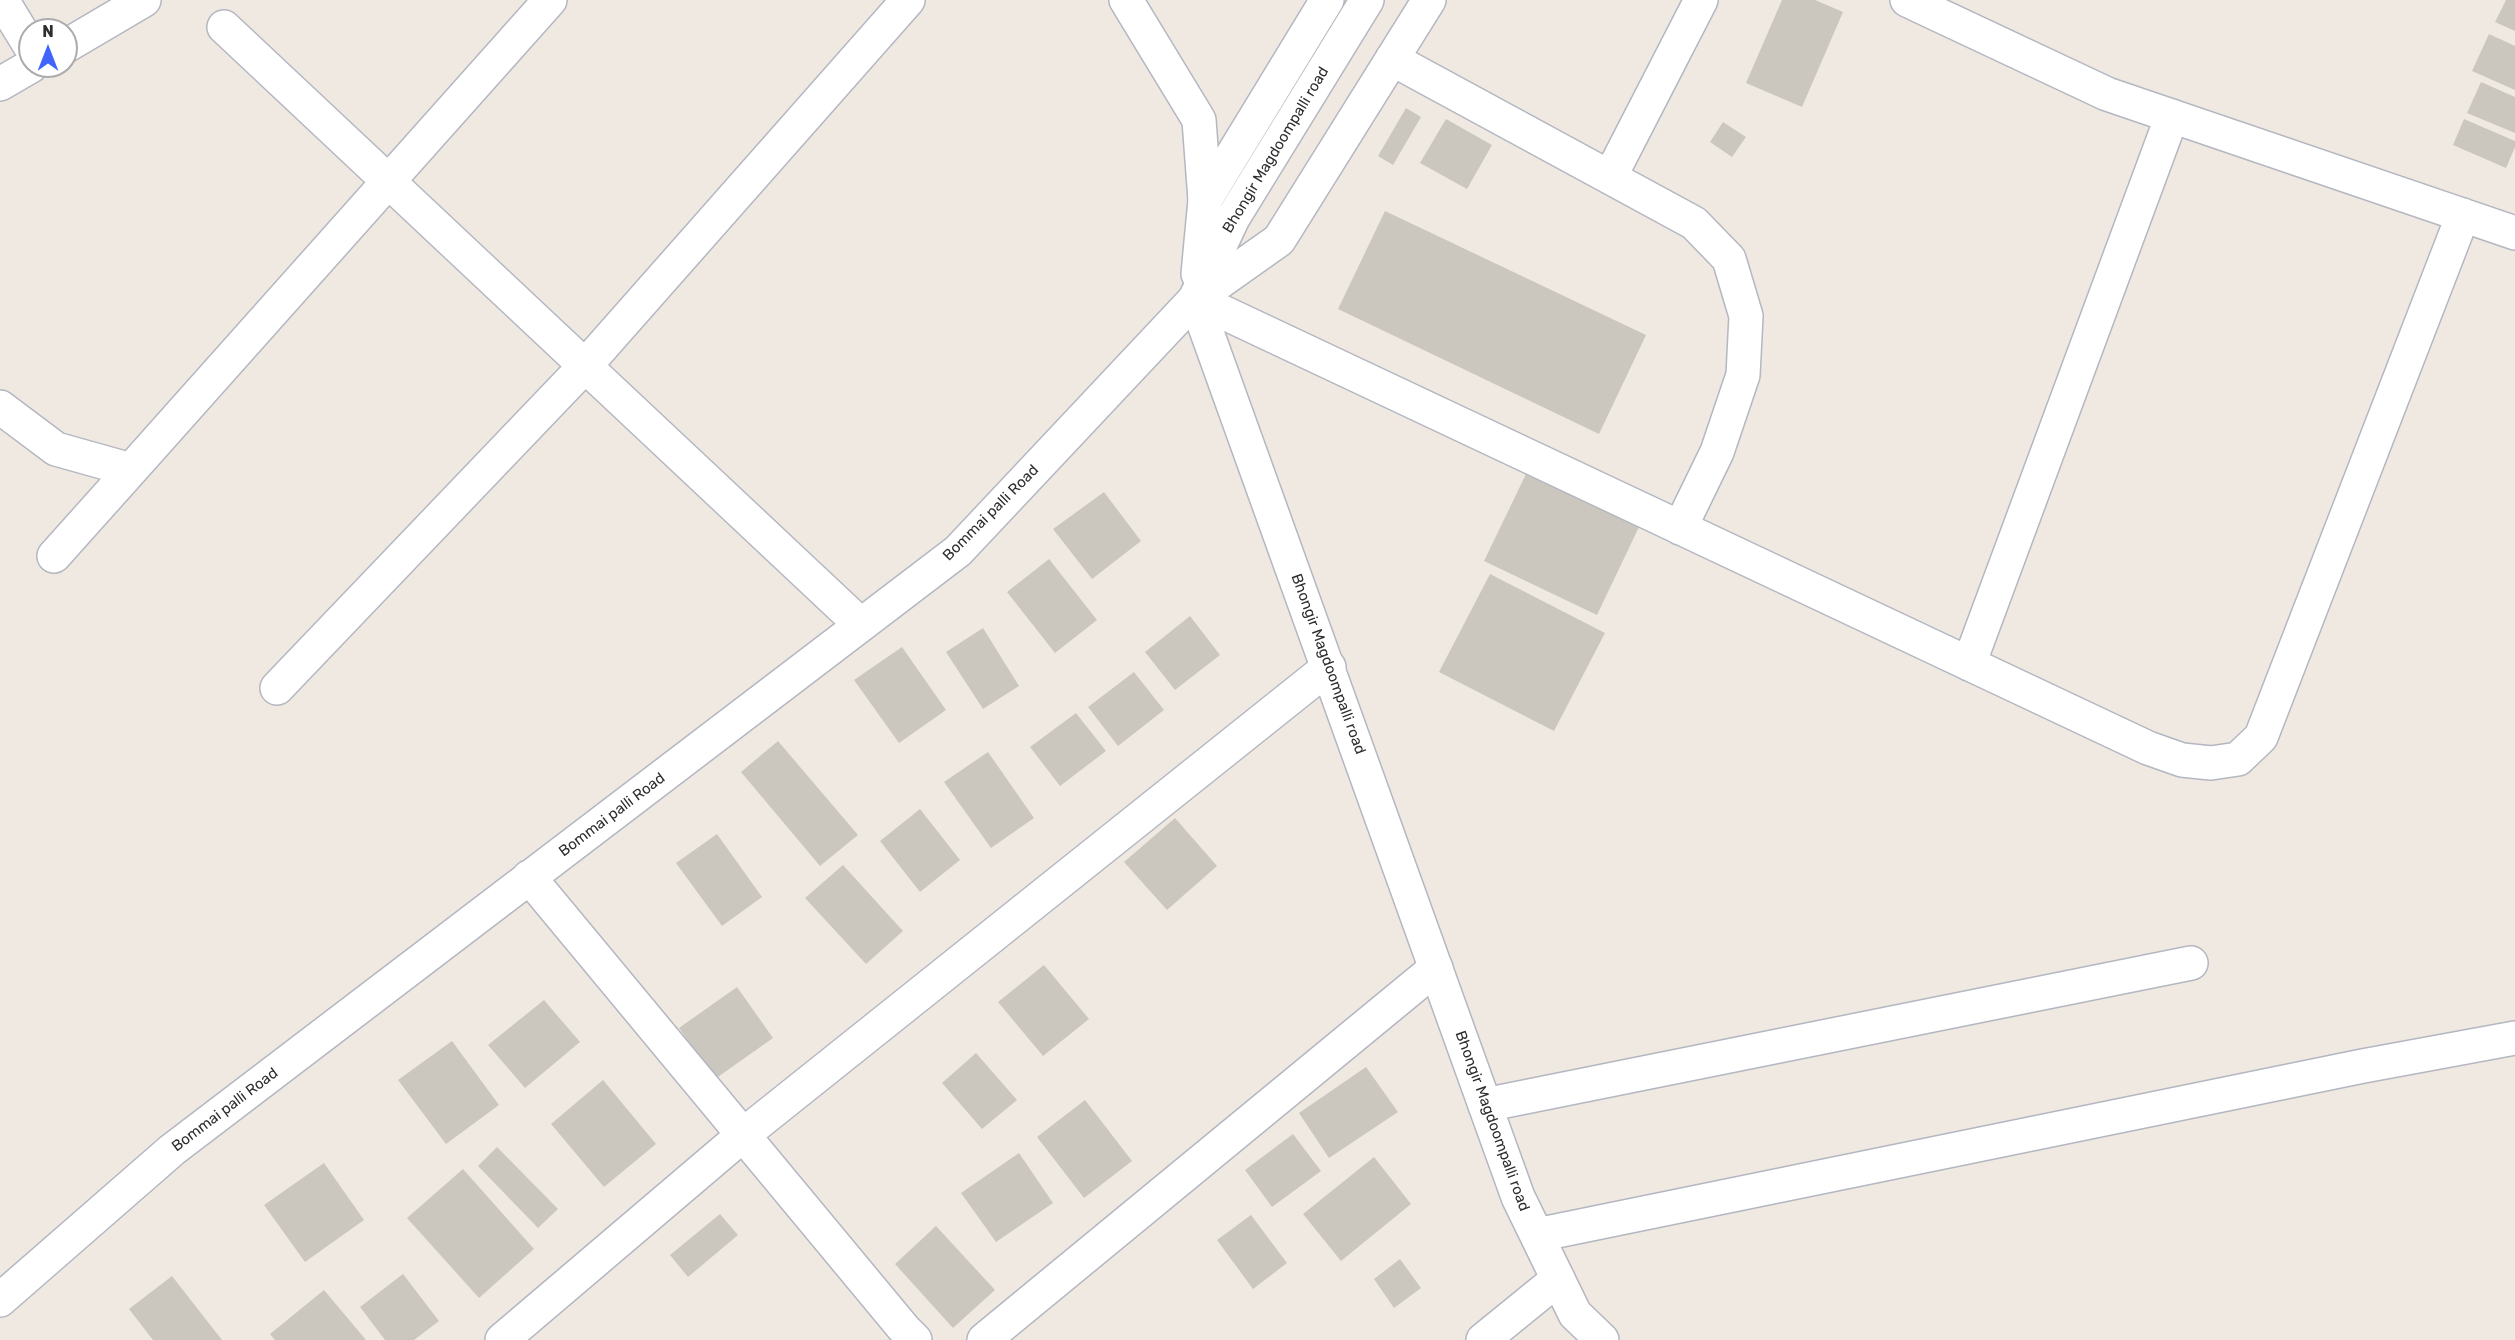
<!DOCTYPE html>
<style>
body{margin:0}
#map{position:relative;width:2515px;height:1340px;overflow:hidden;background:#efe9e1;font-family:Rubik,sans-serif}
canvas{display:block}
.north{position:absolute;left:18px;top:18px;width:60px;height:60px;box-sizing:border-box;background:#fff;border:2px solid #ababab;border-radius:50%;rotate:0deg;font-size:16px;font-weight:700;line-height:24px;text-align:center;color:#2e2e2e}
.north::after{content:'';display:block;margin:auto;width:21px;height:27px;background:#4264fb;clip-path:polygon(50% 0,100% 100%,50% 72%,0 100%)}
</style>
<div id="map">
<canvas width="2515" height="1340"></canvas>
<div class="north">N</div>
</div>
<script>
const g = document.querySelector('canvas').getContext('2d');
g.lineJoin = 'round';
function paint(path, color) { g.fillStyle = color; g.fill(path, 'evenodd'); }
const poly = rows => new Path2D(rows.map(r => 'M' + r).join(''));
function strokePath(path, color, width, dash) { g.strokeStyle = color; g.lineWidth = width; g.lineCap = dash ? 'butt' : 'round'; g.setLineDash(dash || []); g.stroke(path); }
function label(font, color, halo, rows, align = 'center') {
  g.font = font + ' Rubik,sans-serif'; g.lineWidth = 5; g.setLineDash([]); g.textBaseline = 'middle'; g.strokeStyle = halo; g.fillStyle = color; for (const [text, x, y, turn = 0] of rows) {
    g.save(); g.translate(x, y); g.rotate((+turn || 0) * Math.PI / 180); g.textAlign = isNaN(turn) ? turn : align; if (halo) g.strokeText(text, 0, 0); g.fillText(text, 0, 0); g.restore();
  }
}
paint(poly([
 [1782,0,1815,0,1843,12,1802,107,1746,83],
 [2506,0,2515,0,2515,31,2495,22],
 [2489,34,2515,46,2515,90,2472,71],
 [2481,82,2515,97,2515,133,2467,113],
 [1406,108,1421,117,1393,165,1378,156],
 [1446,119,1492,145,1467,189,1420,163],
 [2464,119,2515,141,2515,147,2506,168,2453,145],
 [1723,122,1746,137,1732,157,1710,142],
 [1385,211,1646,335,1599,434,1338,309],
 [1526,474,1639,527,1597,615,1484,561],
 [1104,492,1141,541,1092,579,1053,529],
 [1049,559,1097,620,1055,653,1007,592],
 [1490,574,1605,633,1554,731,1439,672],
 [1190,616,1220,655,1175,690,1145,652],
 [983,628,1019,686,983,709,946,652],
 [902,647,946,710,899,743,854,680],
 [1134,672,1164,710,1118,746,1088,707],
 [1076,713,1106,751,1060,786,1030,747],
 [778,741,858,835,820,866,741,772],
 [988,752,1034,818,991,848,944,782],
 [920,809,960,860,920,892,880,841],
 [1175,818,1217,866,1167,910,1124,862],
 [717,834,762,897,722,926,676,863],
 [843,865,903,931,866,964,805,898],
 [1044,965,1089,1019,1043,1056,998,1002],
 [737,987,773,1038,715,1079,679,1028],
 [544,1000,580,1042,525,1088,488,1045],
 [452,1041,499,1105,446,1144,398,1080],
 [976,1053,1017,1100,982,1129,942,1083],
 [1366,1067,1398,1112,1329,1158,1299,1113],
 [603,1080,656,1144,604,1187,551,1124],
 [1085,1100,1132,1161,1084,1198,1037,1137],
 [1293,1134,1321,1171,1272,1207,1245,1170],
 [497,1147,558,1209,538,1228,478,1166],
 [1019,1153,1053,1203,996,1242,961,1193],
 [1374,1157,1411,1204,1341,1261,1303,1214],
 [324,1163,364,1220,305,1262,264,1205],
 [463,1169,534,1249,479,1298,407,1218],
 [720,1214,738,1235,688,1277,670,1255],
 [1251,1215,1287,1263,1253,1289,1217,1240],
 [936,1226,995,1290,953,1328,895,1264],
 [1400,1259,1421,1288,1394,1308,1374,1279],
 [403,1274,439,1321,414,1340,385,1340,360,1307],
 [172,1276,222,1340,153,1340,129,1309],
 [324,1290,366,1340,275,1340,270,1334]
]), '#cbc7bf');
const street = poly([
 [2,0,30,46],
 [1126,0,1199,120,1205,200],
 [1907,0,2107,94,2515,233],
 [224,27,861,625],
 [66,46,144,0],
 [1392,59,1694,223,1729,259,1746,316,1743,375,1717,452,1680,528],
 [0,84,31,66],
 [1610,177,1701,0],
 [0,407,56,449,131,470,550,0],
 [54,556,131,470],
 [1969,664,2172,116],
 [277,688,585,366,908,0],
 [529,877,905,1330,915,1340],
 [1485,1105,2191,963],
 [1537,1235,2363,1066,2515,1038],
 [0,1300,172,1150,958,551,1195,299,2148,748,2182,760,2211,763,2238,759,2261,737,2463,215],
 [502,1340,743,1135,1329,667],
 [984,1340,1436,968],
 [1483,1340,1558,1279]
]);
const secondary = poly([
 [1367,0,1233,218,1195,299,1518,1197,1575,1314,1602,1340],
 [1198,274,1205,200,1327,0],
 [1197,298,1279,240,1429,0]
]);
strokePath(street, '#b4b7c1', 36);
strokePath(secondary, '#b4b7c1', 36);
strokePath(street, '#fff', 33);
strokePath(secondary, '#fff', 33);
label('15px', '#2e2e2e', '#fff', [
 ["Bhongir Magdoompalli road",1276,150,-59],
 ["Bommai palli Road",991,513,-45],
 ["Bhongir Magdoompalli road",1328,664,70],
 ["Bommai palli Road",612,815,-37],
 ["Bommai palli Road",225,1110,-37],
 ["Bhongir Magdoompalli road",1492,1121,70]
]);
</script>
